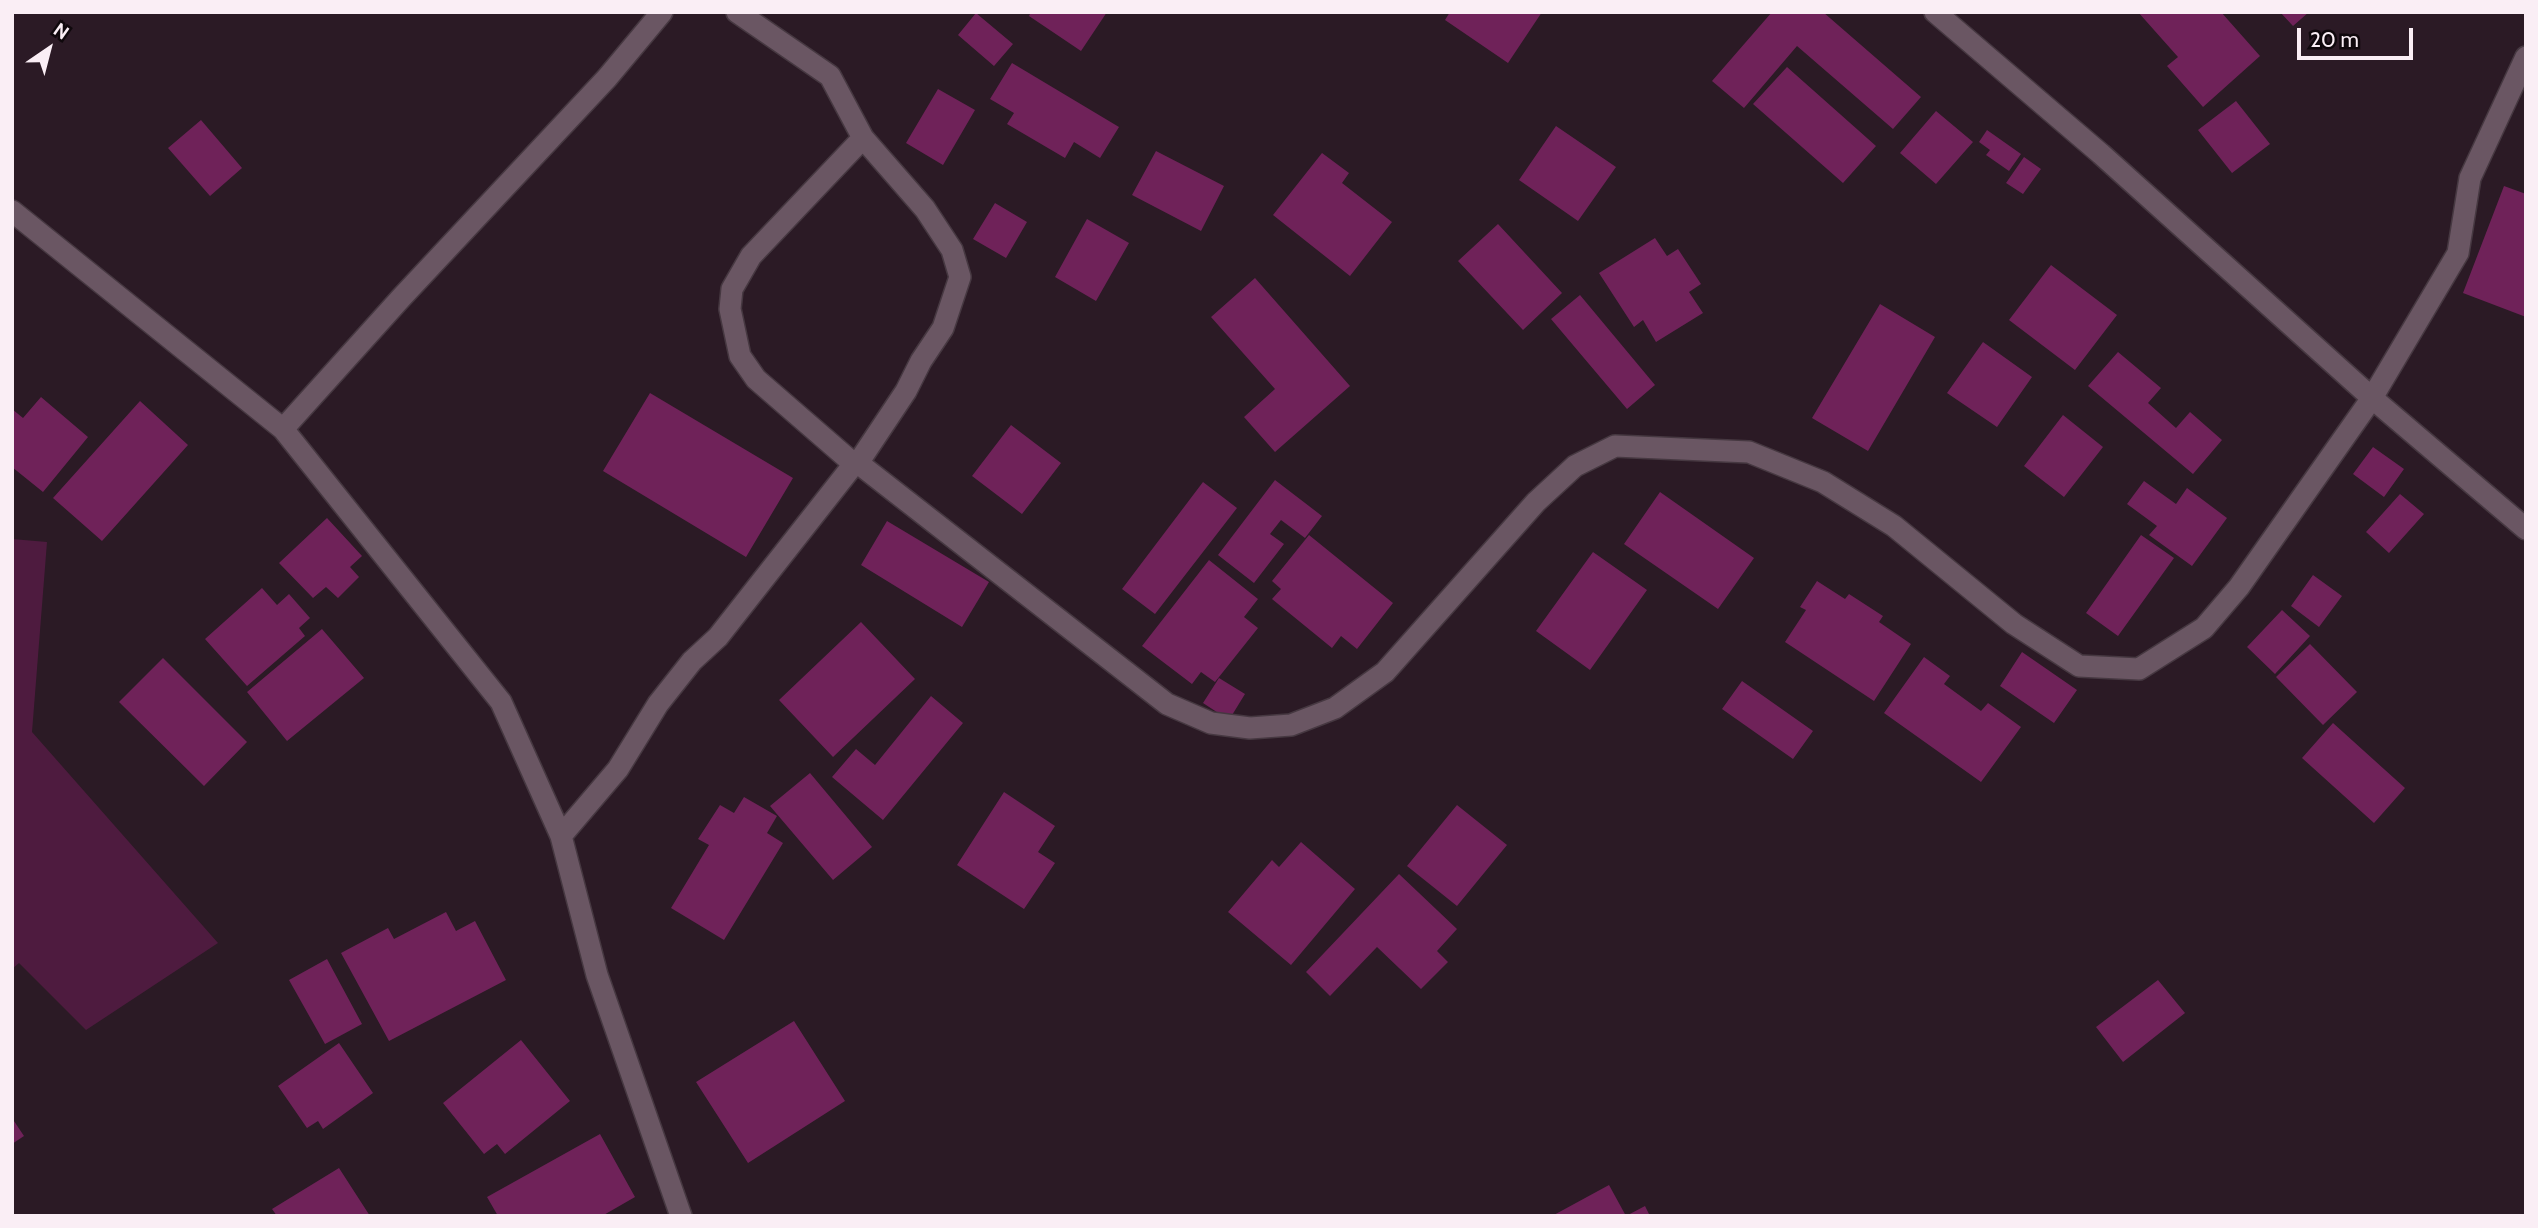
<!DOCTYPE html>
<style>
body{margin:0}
#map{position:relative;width:2538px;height:1228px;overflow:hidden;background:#2b1a25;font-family:Cabin,sans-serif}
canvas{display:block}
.frame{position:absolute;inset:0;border:14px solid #faeef5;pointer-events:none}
.north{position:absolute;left:14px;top:14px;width:70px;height:70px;-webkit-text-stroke:5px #0f080c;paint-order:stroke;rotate:35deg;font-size:19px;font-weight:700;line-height:28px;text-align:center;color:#faeef5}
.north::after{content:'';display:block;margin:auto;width:24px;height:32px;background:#faeef5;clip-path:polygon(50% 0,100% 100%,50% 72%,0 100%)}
.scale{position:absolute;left:2297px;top:28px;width:116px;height:32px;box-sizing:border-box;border:4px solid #faeef5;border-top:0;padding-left:9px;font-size:21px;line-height:24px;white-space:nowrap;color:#faeef5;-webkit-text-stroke:5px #0f080c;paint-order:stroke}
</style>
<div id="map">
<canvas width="2538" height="1228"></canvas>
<div class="frame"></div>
<div class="north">N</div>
<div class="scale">20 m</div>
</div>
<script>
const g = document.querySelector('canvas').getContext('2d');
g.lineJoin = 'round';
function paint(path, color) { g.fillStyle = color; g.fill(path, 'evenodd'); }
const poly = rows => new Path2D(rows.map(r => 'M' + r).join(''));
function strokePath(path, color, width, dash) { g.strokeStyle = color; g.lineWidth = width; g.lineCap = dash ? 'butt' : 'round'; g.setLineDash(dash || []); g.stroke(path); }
paint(poly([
 [12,539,47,542,32,732,218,943,86,1030,19,963,12,969]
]), '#4e1b3f');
paint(poly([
 [1031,12,1107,12,1081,51,1029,16],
 [1450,12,1542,12,1508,63,1445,20],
 [1772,12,1823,12,1921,97,1893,129,1797,46,1744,108,1712,81],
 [2138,12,2221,12,2260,56,2203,107,2167,66,2178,57],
 [2280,12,2309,12,2293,26],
 [976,13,1013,44,994,66,958,35],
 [1012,63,1119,127,1100,158,1074,142,1065,158,1007,124,1014,113,990,99],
 [1787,67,1876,146,1843,183,1753,104],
 [938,89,975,110,943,165,906,143],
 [2236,101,2270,144,2232,173,2198,130],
 [1936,111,1973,142,1936,184,1900,153],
 [201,120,242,168,210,196,168,148],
 [1556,126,1616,167,1578,221,1519,180],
 [1987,130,2021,154,2009,171,1986,155,1990,150,1979,142],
 [1156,151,1224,186,1201,231,1132,195],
 [1322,153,1349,173,1342,183,1392,222,1350,276,1273,215],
 [2024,157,2041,169,2023,194,2006,183],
 [2504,186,2526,194,2526,317,2463,293],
 [995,203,1027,222,1006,258,973,239],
 [1087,219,1129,243,1096,301,1055,277],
 [1498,224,1562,293,1523,330,1458,261],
 [1655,238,1667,256,1678,249,1701,284,1689,292,1703,313,1656,342,1643,320,1634,327,1599,273],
 [2051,265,2117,315,2075,370,2009,320],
 [1255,278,1350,386,1275,452,1244,417,1275,389,1211,317],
 [1580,295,1655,385,1627,409,1551,319],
 [1880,304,1935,337,1868,451,1812,418],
 [1983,342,2032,377,1997,427,1947,393],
 [2118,352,2161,388,2148,403,2176,428,2190,412,2222,440,2193,474,2088,386],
 [650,393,793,478,746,557,603,471],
 [41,397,88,437,43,492,12,467,12,409,23,418],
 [140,401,188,445,102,541,53,498],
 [2063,415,2103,447,2064,497,2024,466],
 [1011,425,1061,463,1022,514,972,476],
 [2373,447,2404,469,2384,497,2353,474],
 [1275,480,1322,516,1305,538,1281,520,1270,534,1284,544,1254,583,1218,555],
 [2144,481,2176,504,2187,488,2227,518,2192,566,2149,535,2157,526,2127,504],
 [1203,482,1237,508,1155,614,1122,589],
 [1660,492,1754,558,1718,609,1624,544],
 [2400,494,2424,514,2389,553,2366,532],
 [327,518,362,556,350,567,359,577,338,598,326,587,313,598,279,563],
 [887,521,989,582,962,627,861,565],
 [1309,535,1393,603,1357,649,1341,636,1332,648,1272,599,1281,589,1272,581],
 [2141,535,2174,558,2118,636,2086,613],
 [1593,552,1647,590,1590,670,1536,631],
 [1209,560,1258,599,1244,617,1258,628,1215,682,1201,672,1192,684,1142,646],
 [2313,575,2342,596,2319,627,2291,606],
 [1817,581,1845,599,1849,594,1883,616,1879,622,1911,644,1874,701,1785,642,1806,610,1800,607],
 [262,588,277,605,289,594,310,618,299,628,305,636,247,686,205,639],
 [2282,610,2310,636,2275,674,2247,647],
 [861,622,915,679,833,757,779,700],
 [322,629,364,678,287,741,247,692],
 [2310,644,2357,692,2323,725,2276,677],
 [2022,652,2077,690,2054,723,2000,686],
 [1924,657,1950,676,1944,684,1981,711,1988,703,2021,727,1981,782,1884,713],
 [163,658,247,742,204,786,119,702],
 [1219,678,1245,694,1229,720,1203,703],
 [1742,681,1813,731,1793,759,1722,709],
 [931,696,963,723,883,820,832,777,856,749,875,765],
 [2333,723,2405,788,2374,823,2302,758],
 [810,773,872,847,833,880,770,806],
 [1004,792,1055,826,1038,852,1055,863,1024,909,957,865],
 [744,797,777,816,767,833,783,843,724,940,671,908,709,845,698,839,720,805,734,813],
 [1457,805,1507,845,1457,906,1407,866],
 [1301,842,1355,889,1291,965,1228,912,1272,860,1279,867],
 [1399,874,1457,929,1437,951,1448,962,1421,989,1377,947,1330,996,1306,972],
 [446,912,456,931,475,921,506,980,389,1041,341,953,388,928,394,939],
 [327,959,362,1024,325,1044,289,980],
 [2158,980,2185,1013,2123,1062,2096,1027],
 [794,1021,845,1101,748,1163,696,1082],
 [521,1040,570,1101,505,1154,497,1144,484,1154,443,1103],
 [339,1043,373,1093,323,1129,318,1121,307,1128,278,1086],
 [12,1118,24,1136,12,1144],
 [600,1134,635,1197,602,1216,498,1216,487,1197],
 [339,1168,370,1216,277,1216,272,1209],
 [1609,1185,1626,1216,1645,1206,1650,1216,1552,1216]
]), '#6f2259');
const minor = poly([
 [1935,12,2101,154,2372,398,2526,529],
 [12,211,283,429,501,702,561,836,597,975,681,1216],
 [283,429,401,298,607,78,662,12],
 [858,463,1167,704,1211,723,1250,728,1291,725,1335,708,1385,672,1536,502,1575,466,1615,446,1749,452,1823,482,1894,526,2014,624,2079,666,2139,669,2204,628,2239,587,2372,398,2458,253,2470,178,2526,57],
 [854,464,756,379,740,356,730,309,732,289,751,256,863,138],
 [561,836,618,769,658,704,692,661,718,637,854,464,858,463,906,391,921,361,943,328,960,277,952,250,925,209,863,138,830,76,737,12]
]);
strokePath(minor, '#463841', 24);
strokePath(minor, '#6a5663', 21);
</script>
